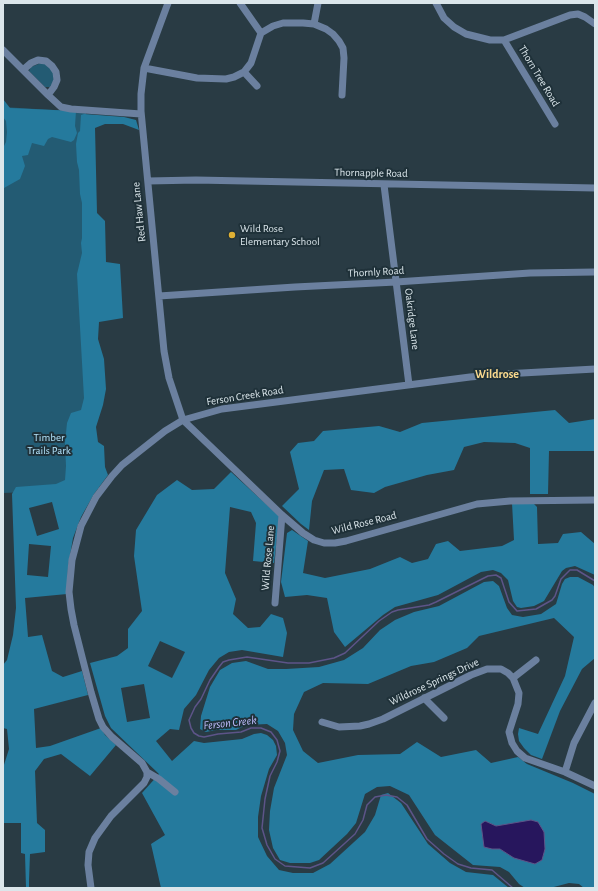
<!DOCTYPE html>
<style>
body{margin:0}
#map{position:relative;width:598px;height:891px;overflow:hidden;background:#293b44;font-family:"Alegreya Sans",sans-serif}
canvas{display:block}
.frame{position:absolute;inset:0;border:4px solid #dbe6eb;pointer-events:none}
</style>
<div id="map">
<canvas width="598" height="891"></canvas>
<div class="frame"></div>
</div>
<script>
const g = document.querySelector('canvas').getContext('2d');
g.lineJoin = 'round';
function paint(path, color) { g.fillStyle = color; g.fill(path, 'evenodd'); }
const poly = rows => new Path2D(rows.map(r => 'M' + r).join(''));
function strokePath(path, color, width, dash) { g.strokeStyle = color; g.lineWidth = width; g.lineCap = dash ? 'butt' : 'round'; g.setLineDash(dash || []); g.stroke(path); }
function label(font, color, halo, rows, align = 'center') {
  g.font = font + ' "Alegreya Sans",sans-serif'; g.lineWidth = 4; g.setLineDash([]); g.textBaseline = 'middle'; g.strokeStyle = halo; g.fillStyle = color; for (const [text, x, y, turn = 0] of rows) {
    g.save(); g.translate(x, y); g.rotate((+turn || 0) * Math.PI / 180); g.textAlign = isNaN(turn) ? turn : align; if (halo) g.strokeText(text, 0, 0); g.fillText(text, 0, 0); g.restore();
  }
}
paint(poly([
 [41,63,46,64,53,71,54,81,50,87,45,87,29,71,31,67],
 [3,107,86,112,93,406,99,489,3,493]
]), '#235b73');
paint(poly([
 [3,99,10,108,76,111,75,126,77,133,74,140,71,142,52,137,48,139,44,146,32,143,28,155,22,156,25,166,20,179,4,188,3,186,3,148,6,142,7,132,6,121,3,117],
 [84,114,124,117,136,120,139,130,123,124,105,124,95,128,97,213,105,221,106,262,120,264,123,318,99,322,98,339,104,359,106,389,103,405,96,427,98,442,104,446,105,467,108,475,94,494,81,517,73,538,68,567,67,594,25,598,28,637,42,635,52,671,63,677,82,671,88,695,34,709,36,748,50,746,101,728,105,735,116,745,90,776,61,754,44,759,35,771,37,823,45,830,45,852,30,854,29,881,29,888,26,888,25,854,21,853,21,823,3,823,3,768,9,749,7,729,3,728,3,665,7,660,13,635,16,608,12,494,16,487,56,484,65,480,66,466,65,443,67,423,71,413,81,410,84,398,77,274,82,253,81,243,82,238,82,203,80,194,79,170,77,162,76,144,78,133,80,131,81,115],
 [52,502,59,529,37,536,29,508],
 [29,544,51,546,48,577,27,575],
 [555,410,569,423,595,419,595,451,549,451,548,494,530,494,530,448,515,443,484,442,464,447,454,470,427,475,385,487,374,493,351,490,344,469,324,470,312,501,309,530,301,524,282,506,299,489,290,452,298,443,314,441,323,431,379,426,400,432,422,423],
 [231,472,279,516,279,521,274,563,253,561,256,523,251,512,230,507,225,573,236,599,233,614,248,628,260,627,271,614,283,618,287,633,283,657,242,650,229,652,219,658,209,670,196,695,184,709,179,730,170,729,156,741,172,761,194,741,204,743,242,739,254,734,261,733,267,735,273,740,276,746,277,755,269,769,261,796,258,817,258,837,267,856,279,870,293,873,313,873,330,864,365,832,375,815,381,795,388,793,401,803,428,844,450,863,466,872,493,875,509,888,161,888,151,844,165,835,142,793,159,774,111,728,105,716,90,663,117,656,128,648,128,629,142,611,134,556,136,530,157,495,177,480,192,490,214,489],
 [160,641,185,652,172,678,148,666],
 [144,684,150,718,127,722,121,688],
 [512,503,533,503,537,507,538,544,558,543,563,534,581,532,595,544,595,575,575,566,566,568,562,571,544,601,534,606,521,608,517,607,513,601,508,580,501,573,493,570,481,572,438,595,395,607,383,615,345,647,334,632,327,598,307,595,285,597,281,582,287,533,292,530,308,541,303,573,325,578,370,569,400,557,412,563,428,559,436,544,448,541,460,551,502,546,514,540],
 [570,577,578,577,593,585,595,588,595,658,582,669,560,711,542,759,531,755,524,748,519,741,518,734,519,728,538,734,565,676,574,637,554,618,479,636,467,648,434,662,411,666,368,684,323,683,304,692,294,714,293,730,303,751,318,763,358,755,400,754,417,742,441,757,476,750,491,763,518,757,527,764,573,783,595,794,595,888,584,888,579,884,569,883,550,888,525,888,519,884,509,872,500,867,473,865,435,835,409,795,390,786,377,787,365,794,356,823,347,834,319,860,310,863,290,863,280,860,273,848,269,830,270,811,274,788,287,755,285,743,278,731,267,724,246,725,236,730,216,730,206,732,200,729,201,716,210,687,220,670,232,663,246,661,268,669,286,669,319,667,344,660,363,648,380,630,395,620,414,612,439,606,484,582,493,581,499,586,507,608,512,615,523,617,541,614,556,604,562,584,565,579],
 [485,821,496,826,507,825,514,858,500,849,492,849]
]), '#257a9d');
const water = poly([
 [531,820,538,822,544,832,545,849,542,860,535,864,514,858,500,849,492,849,484,847,481,824,485,821,496,826,531,820]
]);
paint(water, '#27165d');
strokePath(water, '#5d5488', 1);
strokePath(poly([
 [513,888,492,870,471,868,458,864,444,854,427,839,407,805,397,797,386,795,375,797,367,805,363,820,355,834,323,863,310,868,285,866,275,859,267,845,262,828,265,799,270,776,277,762,280,751,277,740,271,732,261,728,251,728,241,732,218,734,204,737,199,736,194,733,191,728,189,720,195,707,201,699,210,680,219,667,223,662,229,660,247,657,288,663,309,663,334,658,345,653,379,621,392,612,398,610,429,605,436,602,488,576,496,575,501,578,509,602,517,611,536,609,552,600,555,596,561,579,570,570,577,570,595,581]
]), '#5d5488', 1.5);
strokePath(poly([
 [168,3,144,68,141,94,141,111,164,351,169,378,183,420,282,515,303,533,314,540,324,543,335,543,346,541,477,504,510,501,595,500],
 [240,3,261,33],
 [436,3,444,18,454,27,466,34,490,40,504,40,570,15,578,14,585,17,595,24],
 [314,24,318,3],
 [504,40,555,124],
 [3,50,48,95,61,107,71,109,141,114],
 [144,68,197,78,226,79,234,77,244,72,251,63,261,33,273,26,283,23,303,23,314,24,326,29,333,34,339,41,343,48,344,58,342,95],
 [23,70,31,63,38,60,46,61,52,66,56,72,57,80,54,87,48,95],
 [244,72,257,86],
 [148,181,196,180,595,188],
 [384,185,409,385],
 [159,296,295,287,396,282,530,273,595,272],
 [275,603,282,515],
 [513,678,536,660],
 [424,698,444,718],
 [322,722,339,727,360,726,369,724,383,719,471,675,487,669,501,669,508,673,513,678,519,693,518,704,509,732,512,743,517,751,525,758,565,772,595,786],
 [565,772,574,743,595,703],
 [175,792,159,779,147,772,142,763,112,737,103,727,99,719,91,692,74,625,71,609,69,592,72,560,81,526,96,497,112,476,122,465,165,431,183,420,222,409,470,377,504,374,595,369],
 [91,888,88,865,89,852,95,838,111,816,144,783,147,777,147,772]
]), '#6b809f', 7);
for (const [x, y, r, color] of [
 [232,235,4,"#dfb034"]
]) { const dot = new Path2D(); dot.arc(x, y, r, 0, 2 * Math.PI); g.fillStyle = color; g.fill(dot); strokePath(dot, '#1f3139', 1.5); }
label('11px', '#dbe6eb', '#1f3139', [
 ["Thorn Tree Road",539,76,59],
 ["Thornapple Road",371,173,1],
 ["Red Haw Lane",139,212,-96],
 ["Thornly Road",376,272,-3],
 ["Oakridge Lane",412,319,83],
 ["Ferson Creek Road",245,396,-9],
 ["Wild Rose Road",364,523,-14],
 ["Wild Rose Lane",268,558,-85],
 ["Wildrose Springs Drive",434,682,-25]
]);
label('11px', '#dbe6eb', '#1f3139', [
 ["Wild Rose",240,229],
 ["Elementary School",240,242]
], 'left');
label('11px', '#b3e3fb', '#1f3139', [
 ["Timber",49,438],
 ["Trails Park",49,451]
]);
label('bold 12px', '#f8d88d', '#1f3139', [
 ["Wildrose",497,374]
]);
label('italic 12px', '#bfbbfb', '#1f3139', [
 ["Ferson Creek",230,723,-6]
]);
</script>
